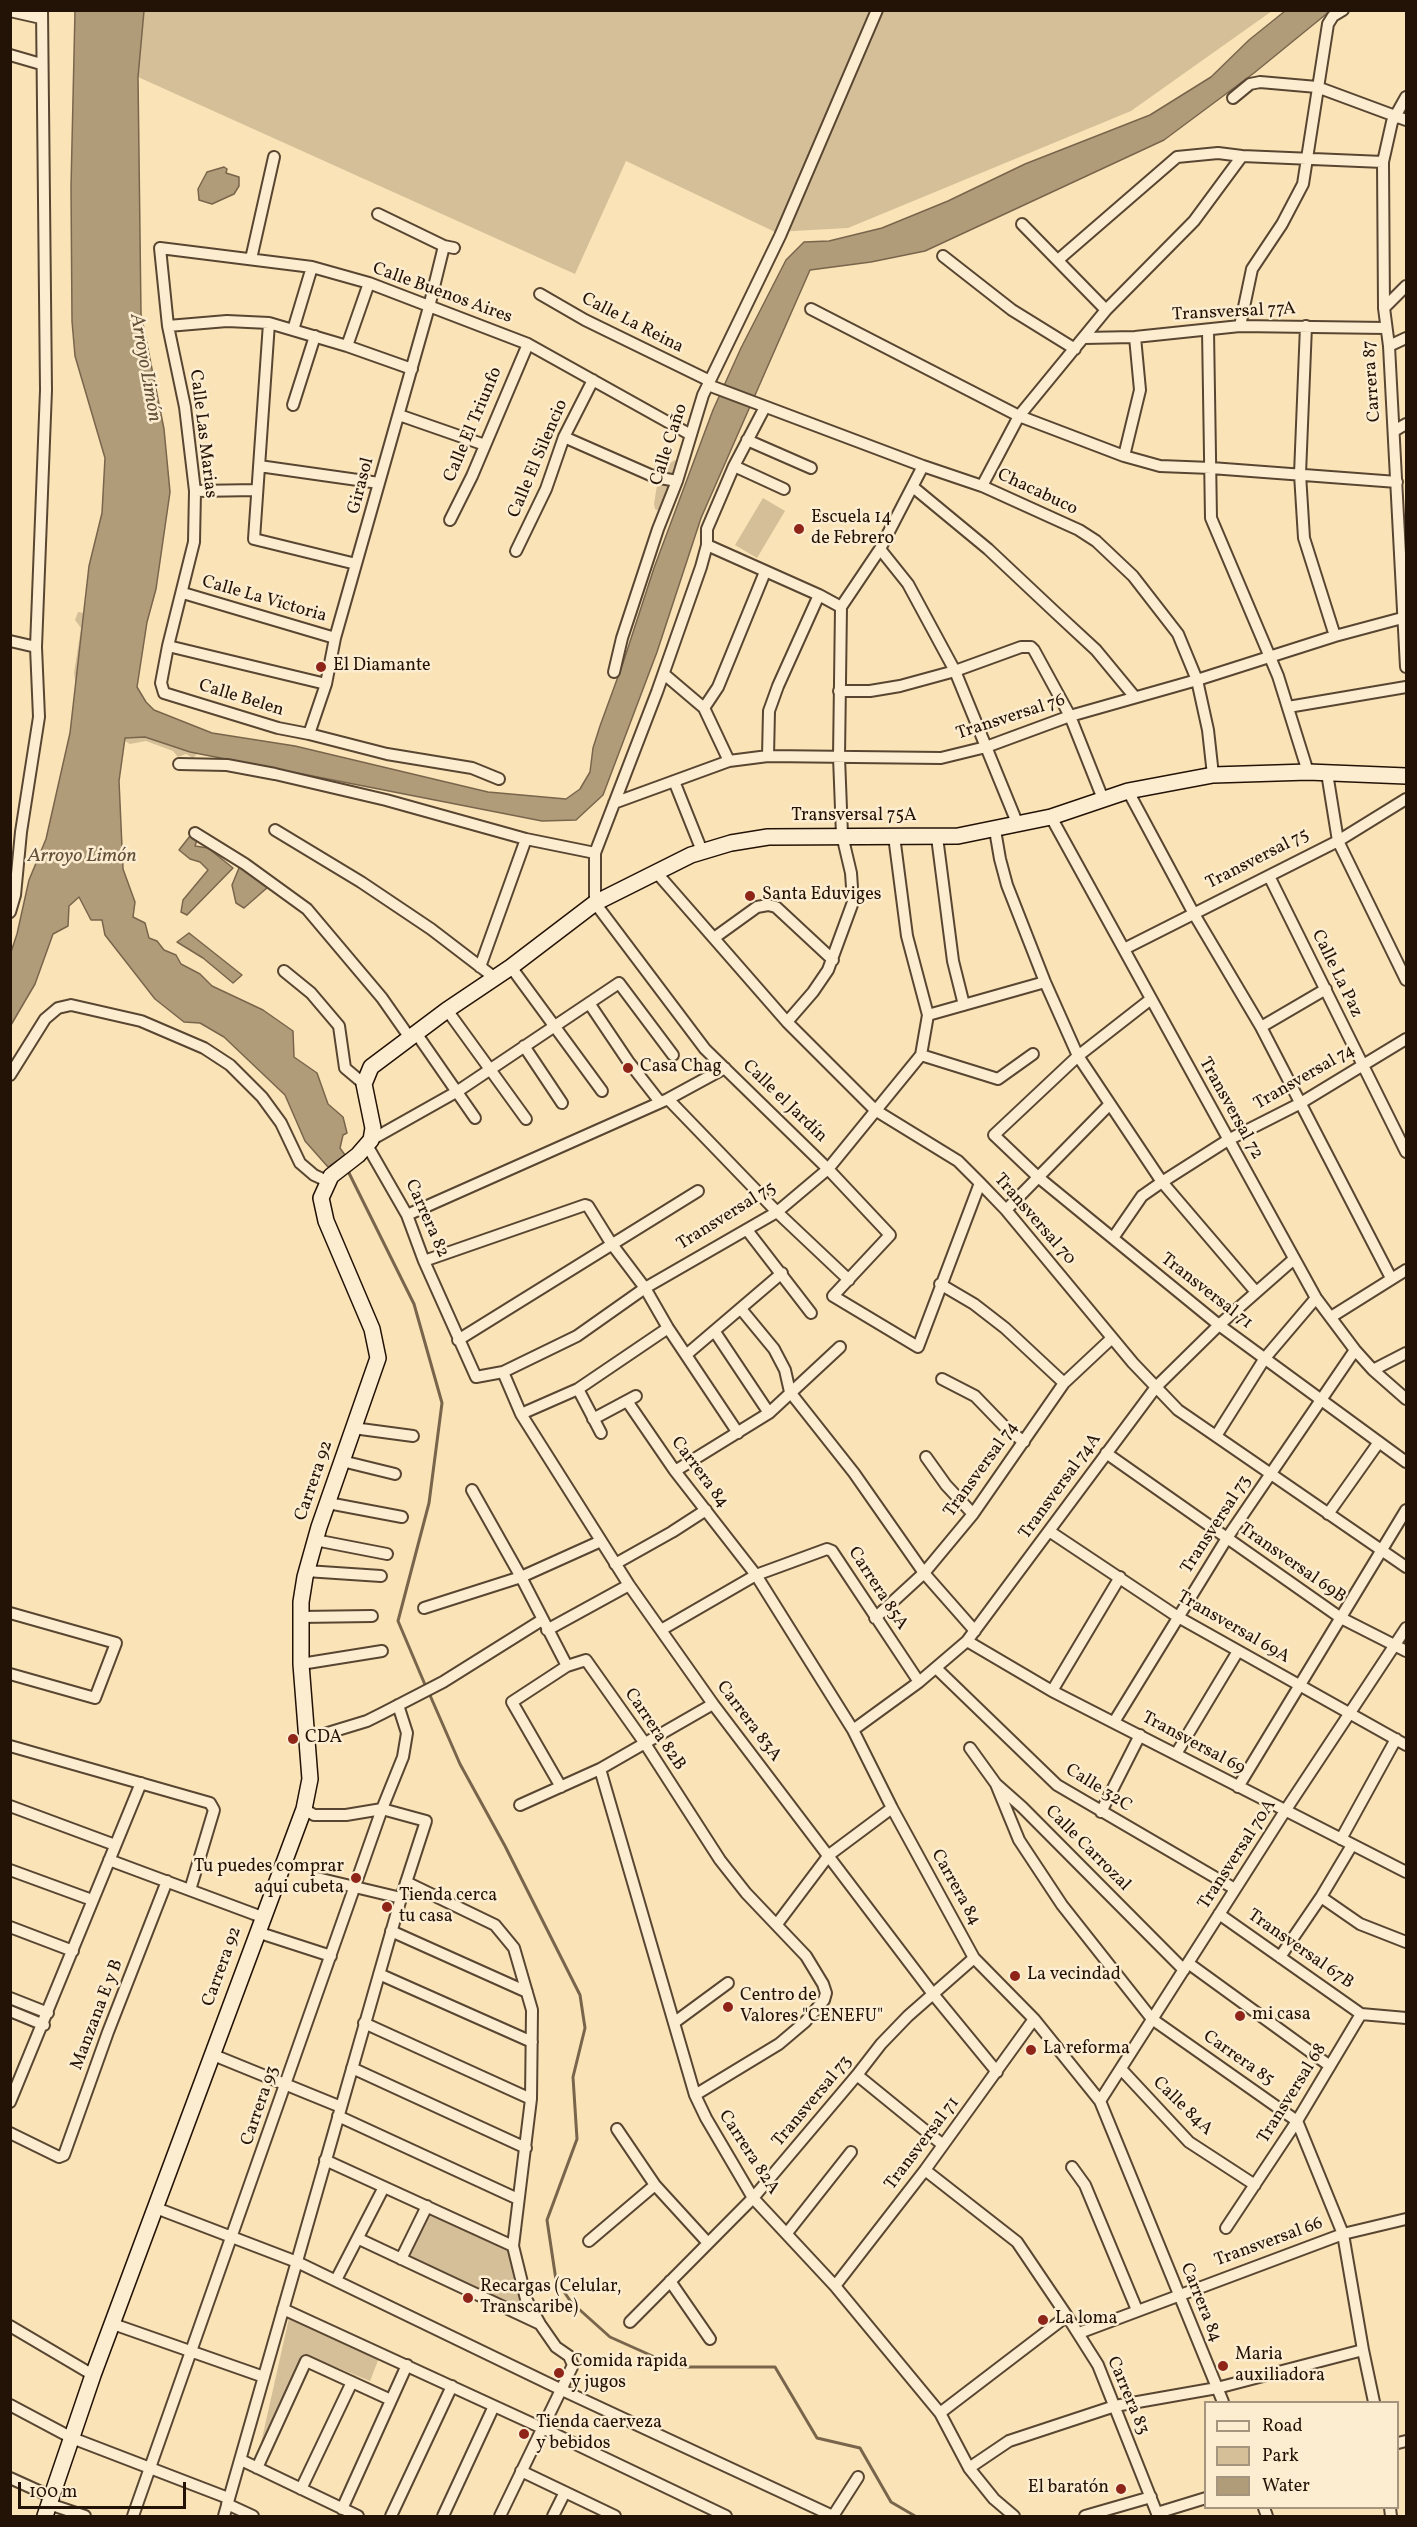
<!DOCTYPE html>
<meta charset="utf-8">
<style>
body{margin:0}
#map{position:relative;width:1417px;height:2527px;overflow:hidden;background:#fae3b6;font-family:Vollkorn,serif}
canvas{display:block}
.frame{position:absolute;inset:0;border:12px solid #231206;pointer-events:none}
.legend{position:absolute;left:1204px;top:2401px;width:195px;height:108px;box-sizing:border-box;background:#fcedd0;border:2px solid #a5957f;margin:0;padding:8px 10px;list-style:none;font-size:18px;color:#231206}
.legend li{display:flex;align-items:center;gap:12px;height:30px}
.legend b{width:30px;border:2px solid #a5957f}
.scale{position:absolute;left:18px;top:2482px;width:168px;height:27px;box-sizing:border-box;border:3px solid #231206;border-top:0;padding-left:8px;font-size:18px;line-height:21px;white-space:nowrap;color:#231206;-webkit-text-stroke:4px #fcedd0;paint-order:stroke}
</style>
<div id="map">
<canvas width="1417" height="2527"></canvas>
<div class="frame"></div>
<ul class="legend">
<li><b style="height:8px;background:#fcedd0"></b>Road</li>
<li><b style="height:16px;background:#d5bf98"></b>Park</li>
<li><b style="height:16px;background:#b19c7a"></b>Water</li>
</ul>
<div class="scale">100 m</div>
</div>
<script>
const g = document.querySelector('canvas').getContext('2d');
g.lineJoin = 'round';
function paint(path, color) { g.fillStyle = color; g.fill(path, 'evenodd'); }
const poly = rows => new Path2D(rows.map(r => 'M' + r).join(''));
function strokePath(path, color, width, dash) { g.strokeStyle = color; g.lineWidth = width; g.lineCap = dash ? 'butt' : 'round'; g.setLineDash(dash || []); g.stroke(path); }
function label(font, color, halo, rows, align = 'center') {
  g.font = font + ' Vollkorn,serif'; g.lineWidth = 5; g.setLineDash([]); g.textBaseline = 'middle'; g.strokeStyle = halo; g.fillStyle = color; for (const [text, x, y, turn = 0] of rows) {
    g.save(); g.translate(x, y); g.rotate((+turn || 0) * Math.PI / 180); g.textAlign = isNaN(turn) ? turn : align; if (halo) g.strokeText(text, 0, 0); g.fillText(text, 0, 0); g.restore();
  }
}
paint(poly([
 [144,11,1272,11,1131,111,848,228,775,232,626,161,575,274,138,77],
 [675,460,679,462,673,468,675,476,652,472,657,462,670,463],
 [658,479,671,485,662,508,657,510,655,509,654,504],
 [763,498,785,511,757,558,735,545],
 [89,566,95,567,76,687,74,673,81,628,75,620,78,612,84,613],
 [137,732,200,751,193,758,186,754,178,757,173,751,146,741,130,744,123,740,130,733],
 [429,2211,510,2248,532,2315,408,2256],
 [289,2318,379,2358,370,2381,304,2354,259,2452]
]), '#d5bf98');
const water = poly([
 [75,11,144,11,138,77,141,314,164,429,170,492,156,589,147,622,137,687,146,702,154,710,212,733,295,746,488,792,566,799,580,789,590,772,593,748,600,726,623,663,654,568,713,410,741,348,786,260,804,242,829,241,882,228,948,201,1025,164,1150,115,1211,77,1249,40,1285,11,1330,11,1254,73,1164,140,925,251,871,262,810,270,701,518,657,652,603,795,576,820,542,821,190,752,145,737,125,738,119,781,123,869,135,902,133,917,145,923,149,938,157,941,164,950,176,955,181,964,200,974,212,986,263,1010,293,1031,294,1057,317,1073,328,1104,343,1117,347,1133,343,1135,340,1148,345,1155,328,1167,305,1141,285,1095,224,1037,200,1023,184,1022,155,999,105,935,102,920,91,920,79,897,69,906,68,926,53,934,35,984,11,1025,11,952,17,934,29,880,46,839,70,733,89,566,102,513,105,458,75,356,72,321,71,187,75,11],
 [224,167,227,169,226,173,239,177,239,186,234,194,212,204,199,200,198,189,207,172,224,167],
 [190,836,197,840,195,846,208,848,233,868,187,915,181,912,183,900,208,870,200,862,190,859,179,850,190,836],
 [244,867,268,887,244,908,236,903,232,885,239,868,244,867],
 [189,933,242,975,233,983,203,958,177,942,189,933]
]);
paint(water, '#b19c7a');
strokePath(water, '#78654c', 1.5);
strokePath(poly([
 [347,1169,414,1304,442,1403,429,1503,398,1621,426,1687],
 [429,1693,460,1764,505,1846,580,1995,585,2028,573,2077,577,2139,547,2220,556,2280,571,2302,610,2337,677,2367,775,2367,817,2438,860,2448,891,2502,915,2516]
]), '#78654c', 3);
const street = poly([
 [10,11,41,18],
 [10,55,41,64],
 [1406,97,1392,122,1383,162,1384,308,1389,346,1406,667],
 [1233,98,1250,84,1260,82,1317,87,1406,120],
 [378,214,444,246,454,248],
 [1022,224,1106,310],
 [943,256,1012,310,1075,349],
 [251,259,274,157],
 [1058,260,1177,157,1218,153,1242,156,1383,162],
 [540,294,585,320,710,381],
 [1384,308,1406,286],
 [811,309,1019,416,1124,456,1160,466,1211,468,1397,482],
 [269,323,254,539,356,564],
 [168,326,227,321,269,323,347,346,412,369],
 [1240,326,1252,269,1282,224,1303,184,1328,24,1333,16,1343,10],
 [1306,326,1300,474,1304,538,1335,636],
 [293,330,312,267],
 [1208,330,1211,518,1278,676,1308,772],
 [1084,338,1135,337,1240,326,1386,328],
 [347,346,369,283],
 [1389,346,1406,338],
 [708,385,923,466,982,486,1079,530,1096,541,1133,576,1178,634,1197,680,1208,730,1213,775],
 [293,405,315,336],
 [765,407,734,466,707,529,707,545,701,567,657,692,595,853,595,903,705,1049,828,1169,890,1235,833,1296,918,1347,980,1183],
 [399,415,485,445],
 [1394,431,1406,424],
 [564,437,655,477,677,481],
 [747,440,811,468],
 [1124,456,1140,390,1135,337],
 [259,466,379,483],
 [734,466,784,489],
 [982,486,1019,416,1106,310,1194,221,1242,156],
 [913,487,988,549,1055,612,1096,650,1134,696],
 [195,491,257,490],
 [450,520,472,476,528,344],
 [707,545,819,595,841,607],
 [880,549,908,584,955,671,1018,825],
 [516,551,546,489,564,437,593,380],
 [183,593,335,638],
 [10,641,36,647],
 [168,646,326,684],
 [614,672,622,638,658,529,677,481,703,395,780,236,877,10],
 [664,674,704,708,729,761],
 [839,691,870,691,900,686,955,671,1021,647,1031,647,1034,650,1070,716,1103,799],
 [1288,707,1406,687],
 [704,708,718,687,765,572],
 [309,734,326,684,335,638,429,307,444,246],
 [768,756,769,711,778,686,819,595],
 [179,764,227,765,275,774,386,800,526,839,595,853],
 [1327,773,1338,841,1406,980],
 [499,779,472,768,387,754,309,734,278,728,164,693,161,683,168,646,194,542,195,491,185,407,168,326,160,248,312,267,369,283,528,344,691,435],
 [674,781,702,851],
 [1128,791,1194,914,1261,1027,1391,1278],
 [614,803,729,761,768,756,941,758,986,747,1070,716,1197,680,1335,636,1406,617],
 [1051,817,1316,1298,1355,1350,1373,1370,1406,1399],
 [275,830,361,882,431,929,495,978],
 [995,830,1000,859,1007,885,1045,982,1078,1056,1162,1182,1256,1292],
 [195,833,245,864,307,909,382,998,410,1038],
 [937,837,953,961,964,1005],
 [656,872,787,1022,875,1110,958,1161,980,1183,1006,1210,1133,1363,1178,1410,1406,1567],
 [1269,876,1406,1152],
 [10,912,15,895,21,832,39,717,36,647,46,390,42,10],
 [714,938,757,907,768,905,776,907,833,960],
 [1124,949,1338,841,1406,799],
 [480,967,526,839],
 [511,967,602,1091],
 [284,971,311,993,339,1026,345,1068,364,1084],
 [1151,999,1078,1056,994,1135,1038,1177,1219,1325,1406,1462],
 [589,1003,628,1061,660,1102],
 [447,1010,526,1119],
 [928,1015,1045,982],
 [787,1022,813,992,828,970,853,902,851,873,842,835,839,757,841,607,880,549,923,466],
 [1261,1027,1326,989],
 [416,1033,475,1118],
 [524,1046,562,1103],
 [921,1055,998,1079,1033,1054],
 [10,1075,45,1019,58,1008,71,1005,141,1021,204,1048,230,1065,262,1097,281,1123,300,1163,314,1175,327,1181],
 [668,1099,777,1212,849,1280],
 [371,1140,458,1091,619,983,673,1055],
 [368,1147,407,1215,424,1261,476,1377,503,1372,577,1336,645,1288,777,1212,828,1169,921,1055,928,1015,907,936,894,836],
 [1006,1210,1110,1104],
 [407,1215,668,1099,725,1068],
 [747,1230,811,1313],
 [1113,1238,1142,1196,1162,1182,1228,1140,1299,1104,1406,1039],
 [424,1261,585,1205,588,1206,611,1243,645,1288,668,1328,738,1433],
 [940,1284,974,1304,1005,1328,1064,1383],
 [741,1309,774,1349,785,1370,790,1392,854,1473,924,1573,975,1631],
 [1331,1317,1406,1270],
 [715,1332,769,1413],
 [458,1340,698,1191],
 [686,1355,782,1273],
 [1373,1370,1406,1353],
 [503,1372,521,1414,629,1585,713,1704,933,1994,997,2072],
 [942,1379,975,1396,1005,1427,1024,1442],
 [578,1389,601,1433],
 [627,1401,675,1471,756,1575,853,1730,892,1808,974,1958,1034,2019,1100,2101,1223,2402],
 [521,1414,578,1389,668,1328],
 [593,1419,636,1396],
 [353,1428,413,1436],
 [1216,1436,1265,1358,1316,1298],
 [1106,1453,1341,1618,1406,1651],
 [926,1457,946,1485,973,1514],
 [342,1461,395,1474],
 [675,1471,769,1413,840,1347],
 [472,1490,521,1577,567,1666],
 [328,1503,402,1517],
 [1328,1514,1379,1442],
 [1049,1531,1178,1617,1406,1745],
 [315,1540,387,1554],
 [615,1564,672,1532,706,1510],
 [306,1571,381,1576],
 [424,1608,521,1577,601,1541],
 [10,1613,116,1643,95,1698,10,1674],
 [300,1617,372,1616],
 [875,1618,924,1573,973,1514,1064,1383,1112,1338],
 [547,1630,629,1585],
 [661,1630,756,1575,827,1549,832,1551,838,1560,919,1682],
 [967,1641,1052,1691,1406,1872],
 [301,1664,382,1651],
 [936,1668,1057,1785,1235,1889],
 [1052,1691,1120,1577],
 [1114,1722,1227,1538,1355,1350],
 [853,1730,919,1682,967,1641,1156,1387,1219,1325,1294,1259],
 [308,1739,367,1721,383,1713,443,1682,542,1620],
 [10,1746,210,1803,214,1810,190,1890],
 [970,1748,996,1784,1022,1807,1184,1970],
 [1176,1754,1238,1651],
 [600,1769,695,2095,706,2118,753,2198,835,2286,940,2413,969,2468,994,2499,1014,2516],
 [996,1784,1019,1840,1062,1905,1152,2019,1297,2121,1343,2234,1363,2350,1374,2402],
 [561,1787,512,1702,567,1666,586,1660,644,1742,720,1860,746,1893,806,1956,823,1984,826,1993,824,2000,805,2022,779,2044,695,2095],
 [1238,1787,1406,1510],
 [520,1805,600,1769,713,1704],
 [10,1806,115,1845],
 [1101,1812,1140,1735],
 [1341,1839,1396,1739],
 [109,1860,262,1917],
 [10,1870,92,1900],
 [317,1878,401,1898],
 [406,1882,495,1925,514,1948,532,2010,531,2099,513,2246,526,2299,540,2324,556,2347,569,2356,573,2365,500,2516],
 [1321,1897,1360,1924,1406,1942],
 [1219,1914,1361,2014,1406,2018],
 [777,1924,829,1855,892,1808],
 [10,1927,73,1951],
 [391,1931,527,1992],
 [257,1932,331,1956],
 [1280,1957,1321,1897,1352,1845],
 [1188,1963,1330,2066],
 [379,1974,532,2042],
 [10,1998,48,2013],
 [10,2011,44,2025],
 [675,2022,728,1983],
 [364,2023,531,2099],
 [211,2054,341,2107],
 [352,2068,526,2148],
 [1121,2069,1189,2142,1255,2185],
 [857,2075,943,2145],
 [1100,2101,1285,1811,1406,1628],
 [10,2102,141,1783],
 [338,2116,518,2199],
 [617,2129,655,2185,708,2243],
 [10,2133,59,2157,64,2155,108,2032,167,1881],
 [325,2160,513,2246],
 [1072,2167,1085,2185,1137,2310],
 [925,2170,1017,2242,1067,2316,1098,2365,1158,2516],
 [156,2208,297,2262,562,2390,833,2516],
 [1226,2228,1297,2121,1361,2014],
 [787,2233,851,2152],
 [359,2239,540,2324],
 [589,2241,655,2185],
 [401,2259,427,2206],
 [336,2280,384,2187],
 [670,2281,710,2339],
 [835,2286,925,2170,1034,2019],
 [283,2309,542,2428,726,2516],
 [630,2322,753,2198,857,2075,881,2044,908,2016,974,1958],
 [113,2324,264,2377],
 [10,2326,93,2375],
 [1079,2333,1343,2234,1406,2219],
 [10,2405,72,2438,228,2498],
 [940,2413,1067,2316],
 [1398,2443,1406,2441],
 [241,2460,358,2516],
 [257,2468,306,2361,391,2400],
 [969,2468,1009,2441,1115,2406,1217,2388,1363,2350],
 [521,2471,615,2516],
 [10,2478,52,2497],
 [301,2489,352,2382],
 [49,2504,85,2516],
 [227,2504,253,2516],
 [1264,2508,1267,2516],
 [1390,2508,1391,2516],
 [342,2509,407,2365],
 [1157,2513,1206,2498],
 [133,2516,382,1809,403,1757,407,1733,398,1705],
 [224,2516,401,1898,426,1821,382,1809,346,1815,314,1815,304,1809],
 [391,2516,452,2386],
 [443,2516,494,2406],
 [553,2516,565,2492],
 [833,2516,858,2477],
 [1085,2516,1151,2497]
]);
const secondary = poly([
 [45,2516,93,2375,304,1809,310,1779,301,1664,301,1602,305,1577,319,1527,378,1358,372,1329,326,1221,321,1198,331,1176,358,1155,371,1140,373,1128,364,1084,371,1067,447,1010,511,967,595,903,691,855,731,843,768,837,958,836,1051,817,1128,791,1213,775,1308,772,1406,776]
]);
strokePath(street, '#594632', 14);
strokePath(secondary, '#231206', 18);
strokePath(street, '#fcedd0', 10);
strokePath(secondary, '#fcedd0', 15);
for (const [x, y, r, color] of [
 [799,529,6,"#8f2418"],
 [321,667,6,"#8f2418"],
 [750,896,6,"#8f2418"],
 [628,1068,6,"#8f2418"],
 [293,1739,6,"#8f2418"],
 [356,1878,6,"#8f2418"],
 [387,1907,6,"#8f2418"],
 [1015,1976,6,"#8f2418"],
 [728,2007,6,"#8f2418"],
 [1240,2016,6,"#8f2418"],
 [1031,2050,6,"#8f2418"],
 [468,2298,6,"#8f2418"],
 [1043,2320,6,"#8f2418"],
 [1223,2366,6,"#8f2418"],
 [559,2373,6,"#8f2418"],
 [524,2434,6,"#8f2418"],
 [1121,2489,6,"#8f2418"]
]) { const dot = new Path2D(); dot.arc(x, y, r, 0, 2 * Math.PI); g.fillStyle = color; g.fill(dot); strokePath(dot, '#fcedd0', 2); }
label('18px', '#231206', '#fcedd0', [
 ["Calle Buenos Aires",442,294,20],
 ["Transversal 77A",1234,313,-3],
 ["Calle La Reina",632,324,27],
 ["Carrera 87",1373,381,-94],
 ["Calle El Triunfo",474,425,-67],
 ["Calle Las Marias",202,434,83],
 ["Calle Caño",670,445,-72],
 ["Calle El Silencio",539,459,-67],
 ["Girasol",362,486,-75],
 ["Chacabuco",1037,493,25],
 ["Calle La Victoria",264,600,16],
 ["Calle Belen",241,699,17],
 ["Transversal 76",1011,718,-18],
 ["Transversal 75A",854,817],
 ["Transversal 75",1258,860,-27],
 ["Calle La Paz",1336,974,64],
 ["Transversal 74",1305,1078,-30],
 ["Calle el Jardín",784,1102,44],
 ["Transversal 72",1230,1109,61],
 ["Transversal 75",727,1217,-32],
 ["Carrera 82",426,1219,66],
 ["Transversal 70",1034,1220,49],
 ["Transversal 71",1206,1292,38],
 ["Transversal 74",982,1470,-54],
 ["Carrera 84",699,1473,53],
 ["Carrera 92",315,1481,-71],
 ["Transversal 74A",1061,1487,-54],
 ["Transversal 73",1217,1525,-57],
 ["Transversal 69B",1292,1564,35],
 ["Carrera 85A",877,1589,57],
 ["Transversal 69A",1233,1628,30],
 ["Carrera 83A",748,1722,53],
 ["Carrera 82B",654,1730,56],
 ["Transversal 69",1193,1744,28],
 ["Calle 32C",1098,1789,32],
 ["Calle Carrozal",1087,1849,45],
 ["Transversal 70A",1238,1855,-57],
 ["Carrera 84",955,1888,61],
 ["Transversal 67B",1300,1950,35],
 ["Carrera 92",223,1967,-70],
 ["Manzana E y B",98,2015,-69],
 ["Carrera 85",1238,2059,35],
 ["Transversal 68",1293,2094,-58],
 ["Transversal 73",813,2102,-50],
 ["Carrera 93",261,2106,-71],
 ["Calle 84A",1182,2107,44],
 ["Transversal 71",923,2144,-53],
 ["Carrera 82A",748,2153,57],
 ["Transversal 66",1269,2243,-20],
 ["Carrera 84",1200,2303,68],
 ["Carrera 83",1127,2396,67]
]);
label('18px', '#231206', '#fcedd0', [
 ["Escuela 14",811,519],
 ["de Febrero",811,540],
 ["El Diamante",333,667],
 ["Santa Eduviges",762,896],
 ["Casa Chag",640,1068],
 ["CDA",305,1739],
 ["Tu puedes comprar",344,1868,"right"],
 ["aqui cubeta",344,1889,"right"],
 ["Tienda cerca",399,1897],
 ["tu casa",399,1918],
 ["La vecindad",1027,1976],
 ["Centro de",740,1997],
 ["Valores \"CENEFU\"",740,2018],
 ["mi casa",1252,2016],
 ["La reforma",1043,2050],
 ["Recargas (Celular,",480,2288],
 ["Transcaribe)",480,2309],
 ["La loma",1055,2320],
 ["Maria",1235,2356],
 ["auxiliadora",1235,2377],
 ["Comida rapida",571,2363],
 ["y jugos",571,2384],
 ["Tienda caerveza",536,2424],
 ["y bebidos",536,2445],
 ["El baratón",1109,2489,"right"]
], 'left');
label('italic 20px', '#63503a', '#fcedd0', [
 ["Arroyo Limón",144,368,80],
 ["Arroyo Limón",82,857]
]);
</script>
